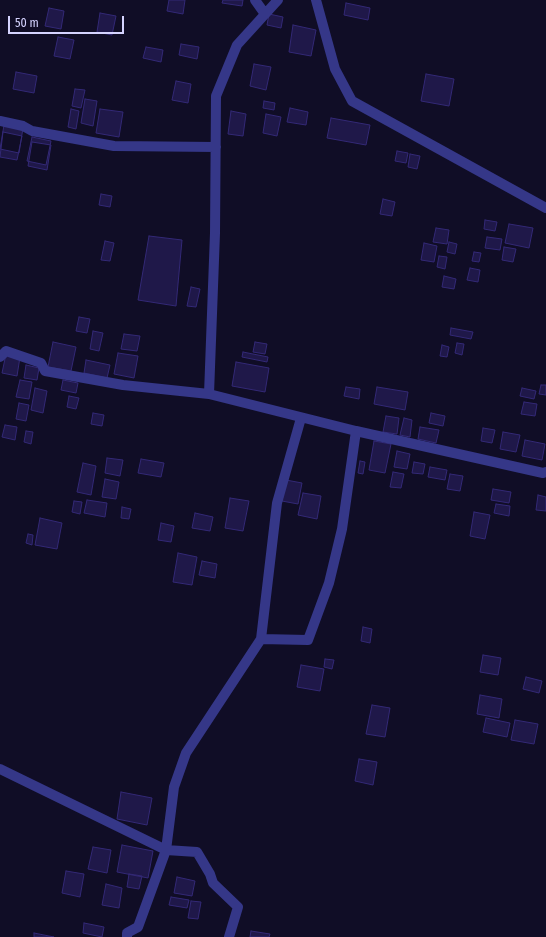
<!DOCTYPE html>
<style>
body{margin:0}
#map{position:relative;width:546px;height:937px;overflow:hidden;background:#100d26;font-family:"Fira Sans Condensed",sans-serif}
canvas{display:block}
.scale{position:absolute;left:8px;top:16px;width:116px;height:18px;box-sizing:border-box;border:2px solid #d5d3ff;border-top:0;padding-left:5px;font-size:12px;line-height:14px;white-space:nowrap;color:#d5d3ff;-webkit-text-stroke:3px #100d26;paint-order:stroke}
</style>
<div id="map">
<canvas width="546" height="937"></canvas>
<div class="scale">50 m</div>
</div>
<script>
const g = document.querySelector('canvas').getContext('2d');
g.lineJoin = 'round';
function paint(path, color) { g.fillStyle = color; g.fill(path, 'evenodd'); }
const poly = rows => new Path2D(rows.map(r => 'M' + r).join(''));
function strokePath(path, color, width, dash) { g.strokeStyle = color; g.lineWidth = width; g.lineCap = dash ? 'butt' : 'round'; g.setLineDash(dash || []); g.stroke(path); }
const building = poly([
 [169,0,185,0,183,14,167,11,169,0],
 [223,0,243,0,242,6,222,3,223,0],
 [346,3,370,8,368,20,344,15,346,3],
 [49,8,64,11,61,29,45,26,49,8],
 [100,13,116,16,112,35,97,32,100,13],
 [269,14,283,17,281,28,267,25,269,14],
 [293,25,316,30,311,56,289,52,293,25],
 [58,37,74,40,70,59,54,56,58,37],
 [181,44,199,47,197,59,179,55,181,44],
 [146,47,163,50,161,62,143,58,146,47],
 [254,64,271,67,266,90,250,86,254,64],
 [16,72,37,76,34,93,13,89,16,72],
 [426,74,454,79,449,106,421,101,426,74],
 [176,81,191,84,188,103,172,100,176,81],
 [75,89,85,90,81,108,72,106,75,89],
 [85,99,97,101,93,126,81,123,85,99],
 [264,101,275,103,274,110,263,108,264,101],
 [290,108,308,112,306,125,287,122,290,108],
 [71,109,79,111,76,129,68,127,71,109],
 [100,109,123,112,119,137,96,133,100,109],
 [231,111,246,114,243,136,228,134,231,111],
 [266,114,281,117,277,136,263,133,266,114],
 [331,118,370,125,366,145,327,138,331,118],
 [4,125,23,128,19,153,0,149,4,125],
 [3,132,22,136,17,160,0,157,3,132],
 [32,137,51,141,46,165,27,161,32,137],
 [32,142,51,145,47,170,28,166,32,142],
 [397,151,408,153,406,163,395,161,397,151],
 [410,154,420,156,417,169,408,167,410,154],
 [101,194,112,196,110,207,99,205,101,194],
 [383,199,395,202,392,216,380,214,383,199],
 [485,220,497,222,495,231,484,229,485,220],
 [509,224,533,228,529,248,505,243,509,224],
 [436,228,449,230,447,244,433,242,436,228],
 [149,236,182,240,176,306,138,300,149,236],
 [487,237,502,239,500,250,485,248,487,237],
 [105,241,114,243,110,261,101,260,105,241],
 [449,242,457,244,455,254,447,252,449,242],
 [424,243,437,246,434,262,421,260,424,243],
 [504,247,516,249,513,262,502,260,504,247],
 [474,252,481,253,479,262,472,261,474,252],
 [439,256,447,257,445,269,437,267,439,256],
 [470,268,480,270,478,282,467,280,470,268],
 [444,276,456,279,454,289,442,287,444,276],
 [191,287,200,289,196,307,187,306,191,287],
 [79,317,90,319,87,333,76,331,79,317],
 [451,328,473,332,471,339,450,335,451,328],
 [93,331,103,333,99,351,90,349,93,331],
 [124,334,140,336,137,351,121,349,124,334],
 [53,342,76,347,71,371,48,367,53,342],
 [255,342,267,344,265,354,253,352,255,342],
 [457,343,464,344,462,355,455,353,457,343],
 [442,345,449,347,447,357,440,356,442,345],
 [243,352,268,357,267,362,242,357,243,352],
 [118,353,138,356,134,378,114,374,118,353],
 [6,354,20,357,17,376,2,373,6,354],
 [86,360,110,365,107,378,84,373,86,360],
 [236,362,269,368,265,392,232,386,236,362],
 [26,365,39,368,37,380,24,378,26,365],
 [20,380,32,382,29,399,16,397,20,380],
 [63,380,78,383,76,393,61,390,63,380],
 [541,385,546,385,546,395,539,394,541,385],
 [346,387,360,389,359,399,344,396,346,387],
 [377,387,408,392,405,410,374,404,377,387],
 [35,388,47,391,43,413,31,410,35,388],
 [522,388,536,391,534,399,520,396,522,388],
 [69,396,79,398,76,409,67,407,69,396],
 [524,402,537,404,535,416,521,414,524,402],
 [19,403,29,405,26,421,16,419,19,403],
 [93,413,104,415,102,426,91,424,93,413],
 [431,413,445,416,443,426,429,423,431,413],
 [386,416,399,418,397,434,383,432,386,416],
 [404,418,412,420,410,437,400,435,404,418],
 [5,425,17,427,15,440,2,437,5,425],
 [420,427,439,430,436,443,418,439,420,427],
 [483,428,495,430,492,443,481,441,483,428],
 [26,431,33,432,31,444,24,442,26,431],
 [503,432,520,435,516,452,500,449,503,432],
 [525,440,545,444,542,460,522,456,525,440],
 [374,441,391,444,385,473,369,470,374,441],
 [397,451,410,454,407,469,394,467,397,451],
 [107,458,123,460,120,476,105,473,107,458],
 [141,459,164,463,161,477,138,473,141,459],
 [360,461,365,462,363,474,358,473,360,461],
 [414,462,425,464,423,474,412,473,414,462],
 [83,463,96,466,91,495,77,492,83,463],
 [430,467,447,470,445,480,428,477,430,467],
 [393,472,404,474,401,488,390,487,393,472],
 [450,474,463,476,460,491,447,489,450,474],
 [105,479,119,482,116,499,102,497,105,479],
 [286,480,302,483,298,504,282,501,286,480],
 [493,489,511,492,509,503,491,500,493,489],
 [303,493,321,496,317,519,298,515,303,493],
 [538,495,546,497,546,511,536,510,538,495],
 [230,498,249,501,243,531,225,528,230,498],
 [87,500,107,503,105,517,84,513,87,500],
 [74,501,82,502,80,514,72,512,74,501],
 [496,504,510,506,509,516,494,513,496,504],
 [122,507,131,509,129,519,121,518,122,507],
 [474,512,490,515,485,539,470,536,474,512],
 [195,513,213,517,210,531,192,528,195,513],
 [40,518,62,523,57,549,35,545,40,518],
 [161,523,174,526,171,542,158,540,161,523],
 [28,534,33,535,32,545,26,543,28,534],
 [178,553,197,557,192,585,173,582,178,553],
 [202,561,217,564,215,578,199,575,202,561],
 [363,627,372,629,370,643,361,641,363,627],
 [483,655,501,658,498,675,480,672,483,655],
 [325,659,334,660,332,669,324,667,325,659],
 [301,665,324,669,320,691,297,687,301,665],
 [526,677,542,681,539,693,523,689,526,677],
 [480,695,502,699,499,718,477,714,480,695],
 [372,705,390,708,385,737,366,734,372,705],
 [486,718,510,723,507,737,483,732,486,718],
 [515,720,538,724,534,744,511,740,515,720],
 [359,759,377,762,373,785,355,781,359,759],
 [121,792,152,798,147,825,117,819,121,792],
 [122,845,153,851,148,878,117,872,122,845],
 [93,847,111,850,107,873,88,869,93,847],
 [66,871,84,874,80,897,62,893,66,871],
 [129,874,142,876,139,889,127,887,129,874],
 [177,877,195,881,192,896,174,893,177,877],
 [106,884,122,888,119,908,102,905,106,884],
 [171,897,189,900,187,908,169,905,171,897],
 [191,901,201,902,198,919,188,918,191,901],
 [84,923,104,927,102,937,83,933,84,923],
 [251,931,270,934,269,937,250,937,251,931],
 [34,933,54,937,34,937,34,933]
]);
paint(building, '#1f1849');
strokePath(building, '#332976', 1);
strokePath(poly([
 [255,0,265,14],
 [278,0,237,45,216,96,215,233,209,394,356,431],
 [316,0,335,69,352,101,546,208],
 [0,121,23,126,32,131,114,146,216,147],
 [0,357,6,351,41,363,45,371,123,385,209,394],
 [261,639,277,503,301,418],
 [0,769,166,850,138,927,127,933,127,937],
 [229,937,238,907,213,883,210,874,197,852,166,850,174,787,186,753,261,639,308,640,329,583,342,529,356,431,543,473,546,472]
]), '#353788', 10);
</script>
